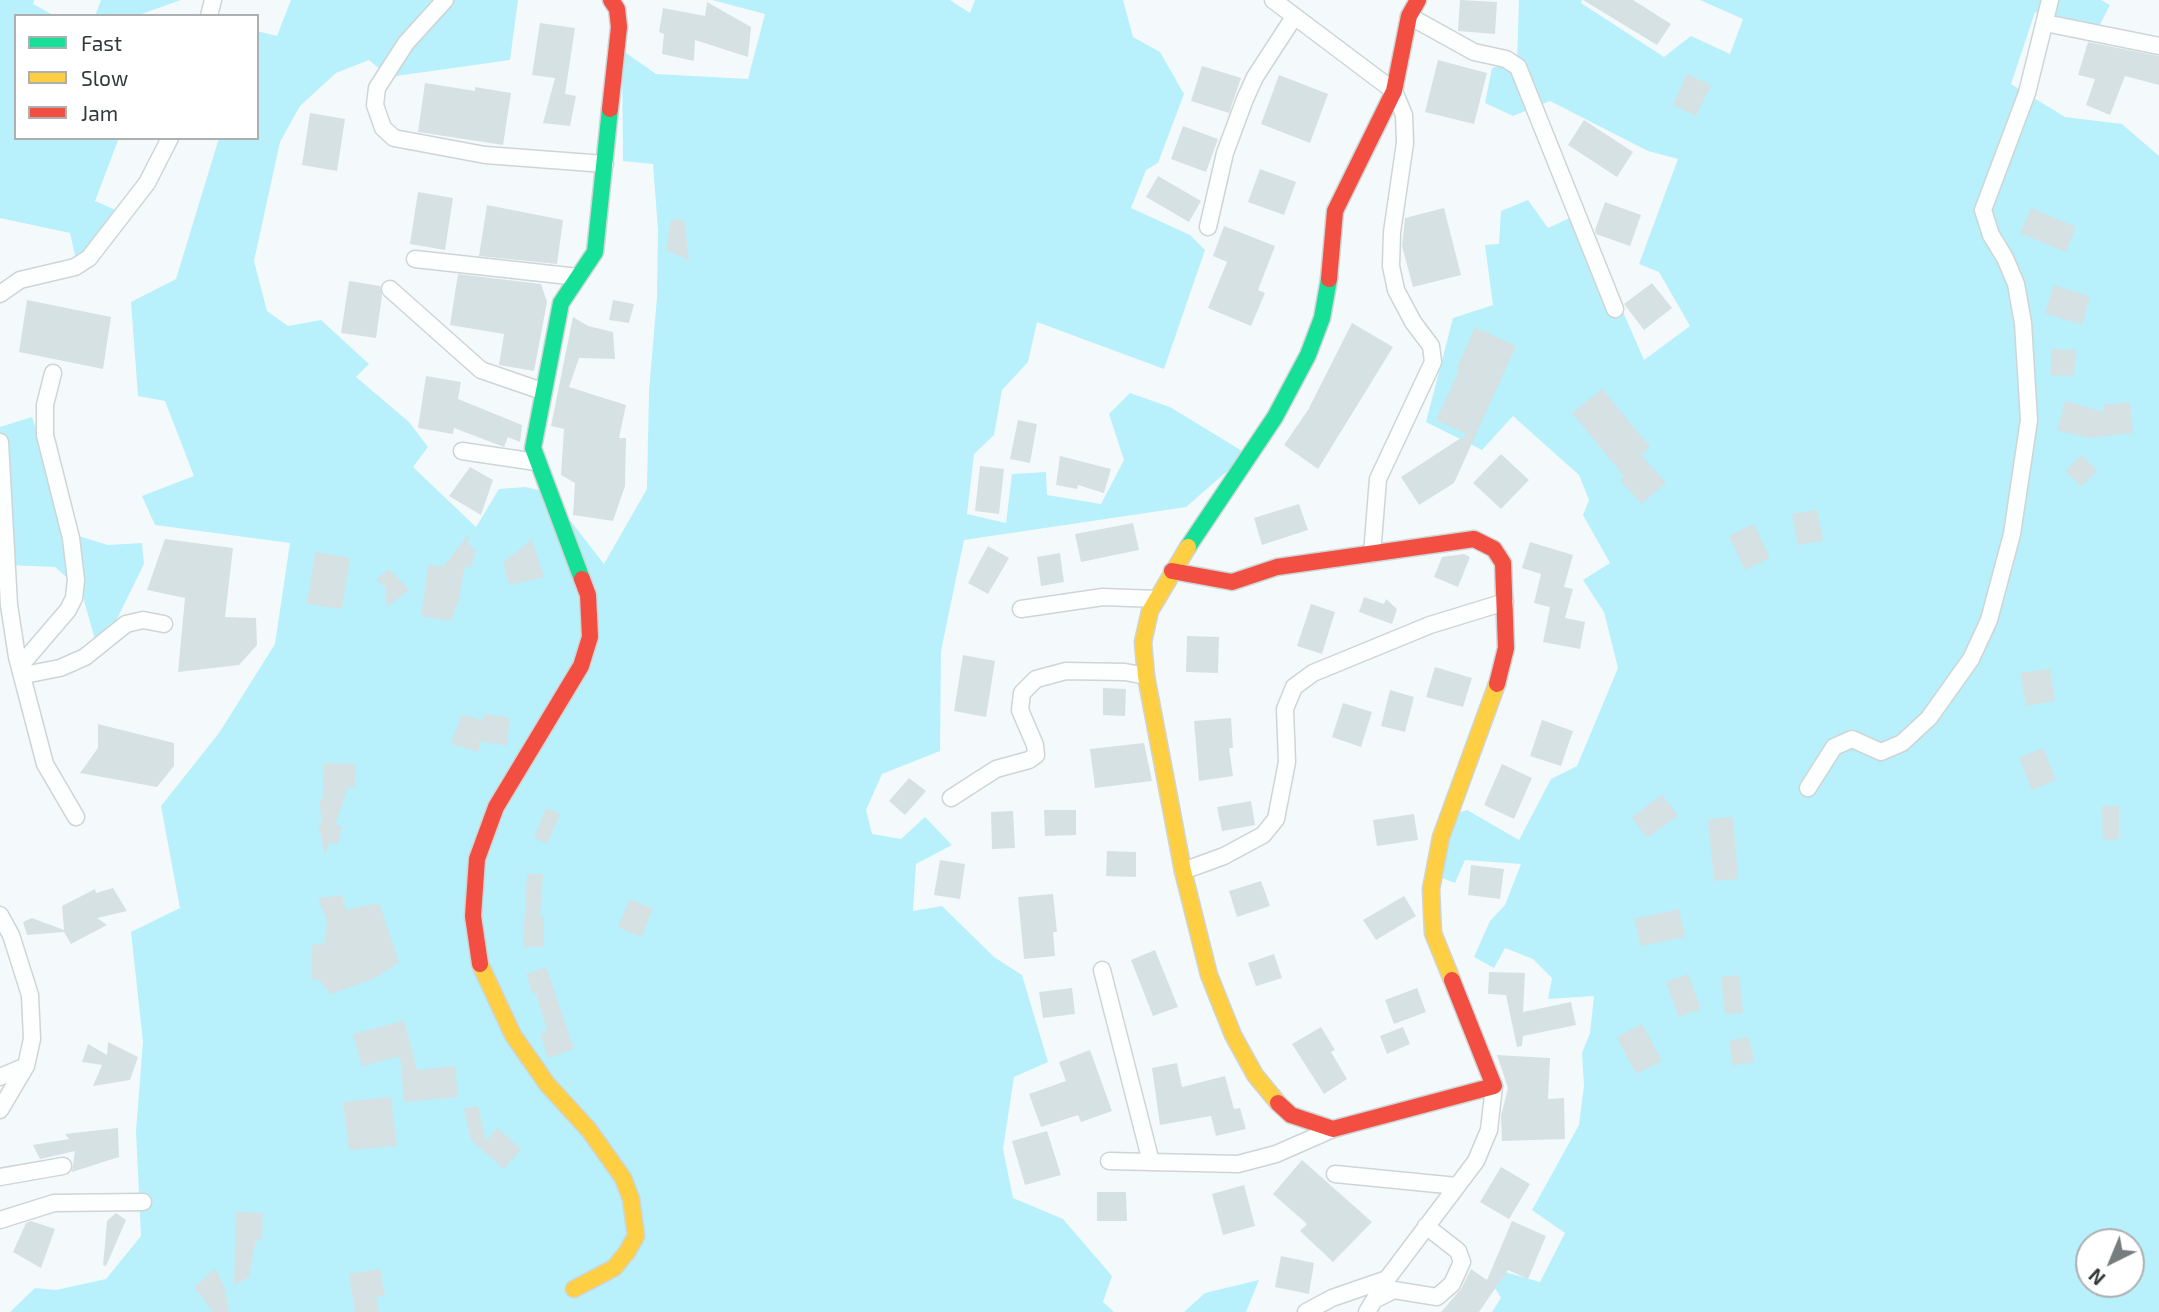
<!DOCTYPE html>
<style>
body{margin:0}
#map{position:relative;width:2159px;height:1312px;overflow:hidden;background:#f4fafb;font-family:"Exo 2",sans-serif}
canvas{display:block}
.legend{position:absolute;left:14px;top:14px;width:245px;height:126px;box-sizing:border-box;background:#fff;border:2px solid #adb0b0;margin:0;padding:9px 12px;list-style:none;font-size:21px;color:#32393a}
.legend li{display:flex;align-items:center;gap:14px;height:35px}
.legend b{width:35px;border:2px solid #adb0b0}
.north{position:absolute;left:2075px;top:1228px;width:70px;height:70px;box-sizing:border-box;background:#fff;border:2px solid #adb0b0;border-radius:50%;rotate:223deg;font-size:19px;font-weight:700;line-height:28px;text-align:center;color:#32393a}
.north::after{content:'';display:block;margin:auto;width:24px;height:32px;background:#767d7e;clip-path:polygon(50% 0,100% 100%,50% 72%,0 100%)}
</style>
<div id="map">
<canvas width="2159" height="1312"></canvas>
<ul class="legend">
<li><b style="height:9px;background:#16e098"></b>Fast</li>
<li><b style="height:9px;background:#ffcf43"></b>Slow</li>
<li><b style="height:9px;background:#f24e42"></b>Jam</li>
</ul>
<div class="north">N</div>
</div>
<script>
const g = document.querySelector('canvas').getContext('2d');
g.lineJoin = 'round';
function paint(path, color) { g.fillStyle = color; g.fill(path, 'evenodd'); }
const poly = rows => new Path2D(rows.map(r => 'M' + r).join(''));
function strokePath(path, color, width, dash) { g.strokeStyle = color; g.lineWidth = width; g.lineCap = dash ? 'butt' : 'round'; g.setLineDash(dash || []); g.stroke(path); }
paint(poly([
 [0,0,34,0,33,4,55,16,16,16,16,138,119,138,95,201,125,214,100,259,79,273,70,233,0,218],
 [101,0,181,0,136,16,95,16],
 [291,0,518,0,510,60,389,77,369,60,336,73,300,106,280,142,254,261,267,311,288,326,321,320,369,364,356,377,409,422,428,447,413,467,476,527,499,489,525,487,548,492,604,564,647,489,649,391,657,297,658,230,653,164,623,161,622,50,656,74,748,79,765,14,712,0,950,0,970,13,975,0,1123,0,1133,37,1160,52,1184,94,1158,163,1146,170,1131,208,1190,235,1205,250,1164,369,1037,322,1028,362,1002,390,994,435,974,454,967,514,1006,523,1012,474,1046,472,1047,495,1101,504,1124,460,1109,414,1130,393,1170,407,1247,454,1186,507,964,540,941,651,940,751,882,774,866,810,872,834,901,839,925,817,952,845,916,864,913,911,942,906,994,957,1022,975,1048,1062,1014,1077,1003,1149,1013,1198,1063,1219,1112,1276,1103,1302,1114,1312,10,1312,35,1288,56,1290,106,1279,141,1236,136,1131,143,1042,131,932,180,908,161,806,219,733,275,644,290,543,155,525,142,496,194,476,165,401,138,396,131,302,176,279,219,138,257,138,257,31,277,36],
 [1519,0,1582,0,1581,3,1664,57,1691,36,1730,54,1743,19,1700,0,2101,0,2110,5,2093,38,2035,12,2011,84,2065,117,2122,124,2159,156,2159,1312,1492,1312,1501,1298,1495,1288,1505,1272,1540,1282,1565,1233,1532,1210,1579,1125,1584,1086,1582,1053,1590,1033,1594,996,1548,999,1552,978,1533,959,1505,948,1494,968,1474,957,1490,921,1505,905,1521,864,1465,860,1455,883,1434,875,1452,815,1467,810,1519,840,1551,779,1577,766,1618,668,1604,612,1583,580,1610,563,1583,515,1589,500,1579,475,1513,416,1482,450,1426,422,1453,318,1493,305,1485,245,1499,244,1501,211,1528,200,1548,228,1574,216,1607,275,1644,360,1690,326,1659,272,1639,264,1678,159,1648,151,1550,101,1513,116,1485,103,1492,68,1517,61],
 [2089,1242,2131,1242,2131,1284,2089,1284],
 [32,417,72,534,108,545,142,543,144,564,116,621,96,643,81,590,55,567,6,565,0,576,0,427],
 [1259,1280,1246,1312,1184,1312,1205,1293]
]), '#b8f0fc');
paint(poly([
 [1460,0,1497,2,1495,34,1458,31],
 [1583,0,1633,0,1671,24,1657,45],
 [707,2,751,27,748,57,695,40,694,61,662,54,664,34,659,32,663,8,705,16],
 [540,23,575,28,565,94,576,96,570,126,543,123,555,78,532,75],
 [2088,42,2159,56,2159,85,2125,76,2110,115,2086,105,2095,79,2078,75],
 [1438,60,1487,73,1474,124,1425,112],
 [1202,66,1241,78,1229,113,1191,101],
 [1687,74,1711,85,1696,116,1673,105],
 [1279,75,1328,94,1310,143,1261,124],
 [425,83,475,91,475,87,511,93,503,145,418,132],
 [310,113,345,119,337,171,302,165],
 [1584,120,1633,152,1617,177,1568,145],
 [1183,126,1218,139,1206,172,1171,159],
 [1260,169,1296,182,1284,215,1248,202],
 [1158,176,1201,201,1189,222,1146,197],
 [418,192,453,198,445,250,410,244],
 [1605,202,1641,215,1630,246,1596,234,1595,230],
 [487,205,563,220,557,264,479,256],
 [1444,208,1461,275,1413,287,1402,246,1405,218],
 [2031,208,2076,227,2066,252,2020,233],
 [684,219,689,260,666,250,671,220],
 [1224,226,1275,246,1258,290,1265,293,1251,326,1208,308,1227,262,1213,256],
 [458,274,541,284,547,302,534,371,499,365,504,334,450,325],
 [349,281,380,286,382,296,376,338,341,333],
 [1652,283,1672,308,1644,330,1624,304],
 [2054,285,2090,297,2082,325,2045,313],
 [27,300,111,317,103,369,19,352],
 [613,300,634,304,629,323,609,320],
 [573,317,588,326,613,332,615,359,579,358,569,387,626,405,619,438,626,438,625,486,613,521,573,515,575,483,561,475,564,429,551,426],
 [1352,323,1393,347,1318,469,1284,445,1308,410],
 [1475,327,1516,346,1454,483,1419,505,1401,477,1467,434,1436,420,1459,371,1456,370],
 [2052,349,2076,350,2074,376,2050,375],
 [426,376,461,382,458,399,522,425,520,442,508,437,504,447,454,428,453,434,418,428],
 [1602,389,1650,447,1641,455,1666,483,1641,504,1620,480,1624,476,1572,413],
 [2065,401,2104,412,2103,405,2130,402,2133,433,2087,438,2057,430],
 [1018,420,1037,424,1030,463,1010,459],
 [1501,454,1529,480,1501,509,1473,483],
 [2082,455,2097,471,2081,486,2065,471],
 [1060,456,1111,469,1104,493,1078,485,1077,489,1056,485],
 [980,466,1004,469,999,514,975,511],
 [470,467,493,480,481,515,449,496],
 [1299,504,1308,530,1262,545,1254,518],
 [1817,510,1823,541,1798,545,1792,514],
 [1133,523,1139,550,1081,562,1075,534],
 [1754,524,1770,558,1745,570,1729,536],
 [469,534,468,543,476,552,470,569,465,565,459,599,451,621,421,616,428,565,443,567],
 [165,539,233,548,225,617,256,618,257,645,239,665,178,672,185,598,147,590],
 [532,540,544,577,509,585,503,562],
 [1530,542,1573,555,1564,587,1573,589,1565,618,1585,622,1580,649,1543,642,1550,607,1534,603,1541,574,1522,568],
 [988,546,1009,558,988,594,968,583],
 [315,552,350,558,342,609,307,604],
 [1060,553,1064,582,1041,586,1037,557],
 [1464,554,1470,557,1458,587,1434,577,1442,557],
 [389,569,409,590,387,607,385,587,376,580],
 [1364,597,1384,604,1386,599,1397,609,1392,624,1359,612],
 [1311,604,1335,612,1322,654,1297,646],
 [1187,636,1219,637,1218,673,1186,672],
 [963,655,995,661,986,717,954,711],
 [1435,667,1472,678,1463,707,1426,697],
 [2050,669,2055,701,2026,706,2020,673],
 [1103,688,1126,689,1125,716,1103,715],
 [1390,690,1414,697,1405,732,1381,726],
 [1343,703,1372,712,1361,747,1332,737],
 [462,714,483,721,484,714,510,718,507,746,479,741,479,752,451,744],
 [1231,718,1233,748,1229,748,1233,776,1199,781,1194,721],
 [1542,720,1573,731,1561,766,1530,756],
 [98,724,174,743,174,766,157,787,80,773,98,748],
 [1144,743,1152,781,1095,788,1090,749],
 [2043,748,2056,780,2032,790,2019,758],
 [324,763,356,764,355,787,348,787,335,825,342,825,338,844,329,843,325,855,318,824,322,824,319,799,323,799],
 [1502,764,1532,778,1514,819,1484,805],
 [909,778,926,791,905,815,889,801],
 [1662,795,1678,816,1647,838,1632,817],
 [1251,801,1255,825,1222,831,1217,807],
 [2102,806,2119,806,2119,839,2103,840],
 [546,808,560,814,547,844,534,838],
 [1044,810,1076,810,1076,835,1045,836],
 [1013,811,1015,848,992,849,991,812],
 [1414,814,1418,840,1377,846,1373,820],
 [1733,817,1738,879,1714,881,1708,819],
 [1107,851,1136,852,1136,877,1106,876],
 [940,860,965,864,960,899,934,895],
 [1471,865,1504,869,1500,899,1468,895],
 [527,874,543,874,540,917,544,917,544,947,523,947],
 [1261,881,1270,906,1237,917,1229,891],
 [113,888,127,911,97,918,107,925,71,944,64,932,27,935,23,922,32,918,64,930,62,906,95,889,96,893],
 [1053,894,1057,932,1053,932,1055,956,1024,959,1018,897],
 [342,895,346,910,379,903,399,962,375,978,331,994,318,979,312,980,312,945,324,944,327,920,318,898],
 [1404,896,1416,916,1376,940,1363,920],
 [630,899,653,909,641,937,618,927],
 [1679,909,1685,937,1641,946,1634,919],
 [1155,950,1178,1007,1153,1016,1131,960],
 [1274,954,1282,978,1256,986,1248,963],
 [546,967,574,1049,548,1058,540,1033,547,1031,536,993,533,994,526,974],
 [1489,972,1525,973,1523,1012,1571,1002,1576,1025,1523,1036,1522,1046,1517,1047,1506,995,1488,994],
 [1688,974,1701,1009,1679,1017,1666,982],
 [1739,975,1743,1013,1725,1014,1721,977],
 [1072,988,1075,1014,1043,1018,1039,992],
 [1417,988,1426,1012,1394,1024,1385,1000],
 [404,1021,417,1070,455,1066,458,1097,404,1102,400,1056,362,1066,353,1034],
 [1642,1024,1662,1061,1636,1074,1617,1037],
 [1321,1027,1335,1050,1331,1052,1347,1079,1324,1094,1292,1044],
 [1403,1027,1410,1044,1387,1054,1380,1036],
 [1749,1037,1754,1062,1733,1066,1729,1041],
 [108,1042,138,1057,130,1080,93,1086,102,1065,82,1062,88,1044,107,1055],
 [1090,1050,1112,1111,1081,1122,1078,1115,1041,1127,1029,1094,1066,1081,1059,1062],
 [1497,1055,1550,1058,1548,1099,1564,1098,1565,1139,1502,1141,1501,1116,1508,1088],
 [1177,1063,1182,1087,1225,1076,1234,1109,1240,1108,1246,1129,1216,1136,1211,1116,1160,1125,1152,1068],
 [391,1097,397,1146,349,1150,343,1102],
 [478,1106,486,1141,497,1128,521,1149,504,1169,471,1140,464,1109],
 [118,1128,119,1157,72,1172,75,1151,40,1159,33,1145,69,1139,65,1134],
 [1047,1131,1061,1175,1025,1185,1012,1141],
 [1302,1160,1372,1222,1333,1262,1300,1231,1307,1224,1273,1194],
 [1501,1167,1530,1184,1509,1219,1480,1202],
 [1244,1185,1255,1226,1223,1235,1212,1194],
 [1097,1192,1126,1192,1127,1221,1097,1221],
 [236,1212,263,1213,262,1240,256,1240,249,1277,234,1285],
 [116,1213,126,1220,106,1266,103,1265,107,1221],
 [31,1221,55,1229,41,1268,13,1252,26,1223],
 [1512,1221,1546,1236,1528,1279,1508,1270,1479,1312,1441,1312,1461,1289,1471,1269,1487,1280],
 [1281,1256,1314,1263,1309,1294,1275,1287],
 [215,1269,225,1288,229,1312,213,1312,194,1287],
 [380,1269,385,1296,376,1297,379,1312,355,1312,349,1274]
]), '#d6e1e4');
const street = poly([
 [445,0,406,43,377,88,375,105,383,128,394,138,485,155,605,164],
 [1273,0,1394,91,1404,115,1405,143,1392,232,1391,266,1396,290,1413,322,1431,346,1433,362,1378,479,1372,554],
 [209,16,213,0],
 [1409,16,1474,52,1506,59,1518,67,1615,309],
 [2045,23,2159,46],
 [1208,227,1225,153,1245,99,1255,77,1294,17],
 [415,259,578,277],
 [390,289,481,370,542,391],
 [0,294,20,280,75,267,89,258,147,183,170,138],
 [0,442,9,605,17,657,45,764,76,817],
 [462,451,536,462],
 [1021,609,1103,597,1157,599],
 [20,666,68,610,74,598,76,580,71,538,45,435,45,405,53,373],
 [24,675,60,668,85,657,126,624,143,620,164,624],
 [1808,788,1834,747,1852,739,1881,752,1902,743,1929,718,1971,659,1989,620,2012,534,2029,420,2023,323,2016,284,2005,258,1991,235,1983,210,2027,93,2050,0],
 [951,798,996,769,1029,760,1036,755,1035,745,1020,710,1022,693,1036,679,1066,671,1125,672,1146,676],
 [1183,871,1224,856,1263,835,1276,819,1287,762,1285,709,1294,687,1313,673,1430,625,1505,602],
 [0,915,11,935,30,995,32,1039,26,1066,0,1110],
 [1102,970,1151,1162],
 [0,1077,26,1066],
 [1109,1161,1238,1164,1276,1154,1333,1129],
 [1335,1174,1457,1186],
 [0,1177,63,1166],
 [0,1220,54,1203,143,1202],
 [1376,1299,1394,1290,1437,1297,1452,1284,1462,1262,1458,1251,1426,1226],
 [1306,1312,1332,1298,1387,1279],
 [1367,1312,1387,1279,1476,1161,1489,1130,1494,1086]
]);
const fast = poly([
 [1188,547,1275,417,1308,355,1322,318,1329,279],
 [582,579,533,448,561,303,595,252,610,109]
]);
const slow = poly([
 [1188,547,1150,611,1143,642,1146,676,1183,871,1209,975,1233,1035,1255,1075,1278,1103],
 [480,964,513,1035,547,1084,589,1130,623,1178,631,1199,636,1236,627,1252,614,1268,574,1289],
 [1452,980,1433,933,1431,889,1441,837,1497,684]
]);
const jam = poly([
 [610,109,619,27,617,9,611,0],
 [1329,279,1335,211,1394,91,1409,16,1418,0],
 [1172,571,1232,582,1277,567,1474,539,1494,549,1503,563,1506,648,1497,684],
 [480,964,473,916,477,859,496,807,581,666,590,637,588,595,582,579],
 [1278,1103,1291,1115,1333,1129,1494,1086,1452,980]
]);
strokePath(street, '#ced5d6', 19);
strokePath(fast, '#ced5d6', 19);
strokePath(slow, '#ced5d6', 19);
strokePath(jam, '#ced5d6', 19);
strokePath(street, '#fdfefe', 16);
strokePath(fast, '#16e098', 16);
strokePath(slow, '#ffcf43', 16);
strokePath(jam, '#f24e42', 16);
</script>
